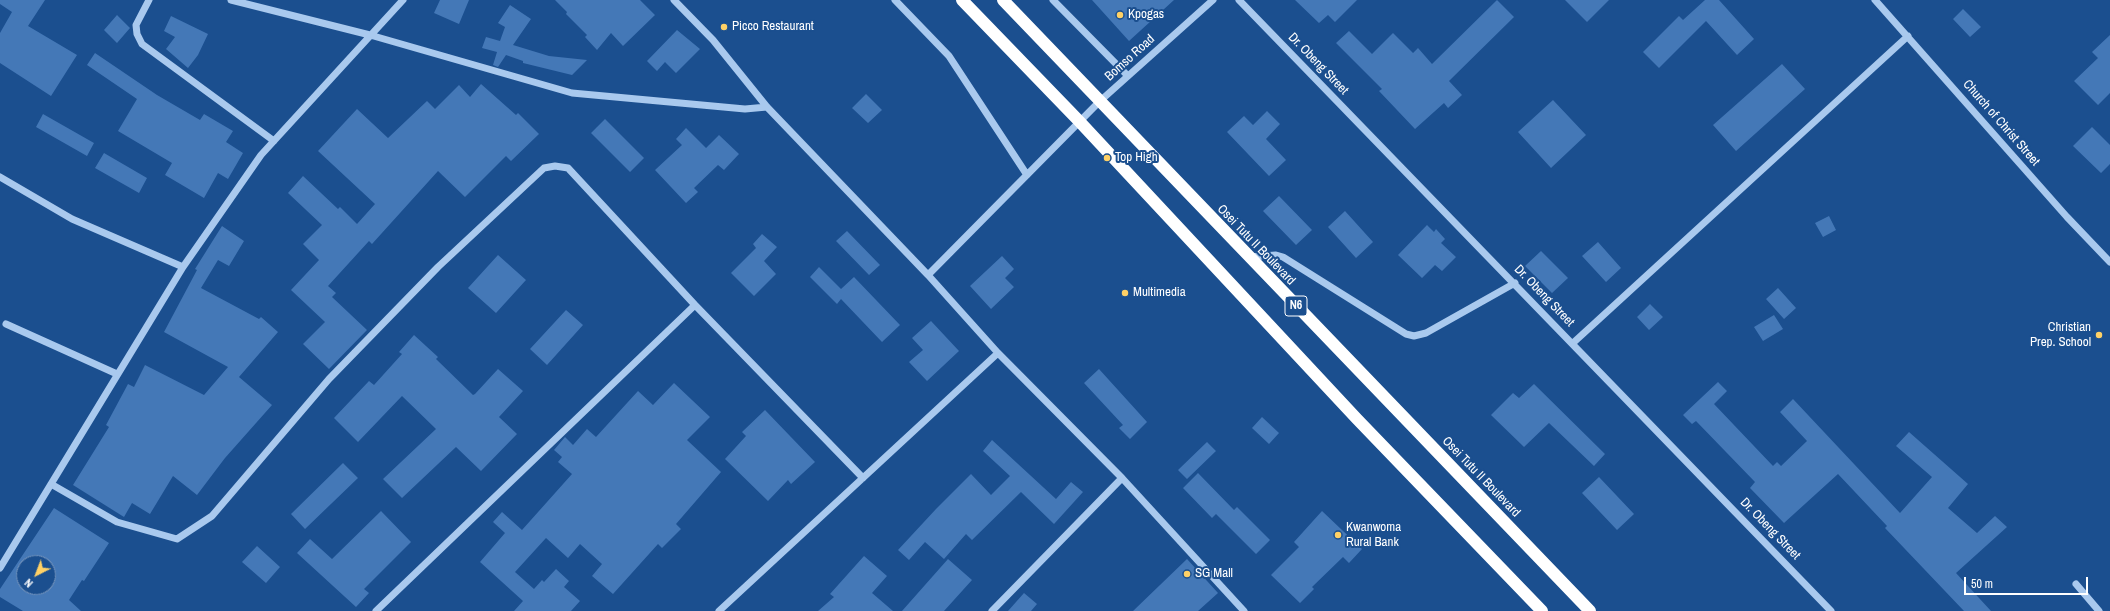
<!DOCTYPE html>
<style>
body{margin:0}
#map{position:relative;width:2110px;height:611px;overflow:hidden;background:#1b4f8f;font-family:"Archivo Narrow",sans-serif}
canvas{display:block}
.north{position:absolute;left:16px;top:555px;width:40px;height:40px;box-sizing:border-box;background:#1b4f8f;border:1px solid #7695bc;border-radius:50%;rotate:222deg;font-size:11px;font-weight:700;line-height:16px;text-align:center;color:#fff}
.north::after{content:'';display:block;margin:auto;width:14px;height:18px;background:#ffd166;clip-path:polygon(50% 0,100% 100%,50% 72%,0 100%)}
.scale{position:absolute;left:1964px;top:577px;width:124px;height:18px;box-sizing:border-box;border:2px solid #fff;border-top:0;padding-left:5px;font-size:12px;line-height:14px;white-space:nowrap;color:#fff;-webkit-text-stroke:3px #1b4f8f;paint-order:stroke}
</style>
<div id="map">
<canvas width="2110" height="611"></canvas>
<div class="north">N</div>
<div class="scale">50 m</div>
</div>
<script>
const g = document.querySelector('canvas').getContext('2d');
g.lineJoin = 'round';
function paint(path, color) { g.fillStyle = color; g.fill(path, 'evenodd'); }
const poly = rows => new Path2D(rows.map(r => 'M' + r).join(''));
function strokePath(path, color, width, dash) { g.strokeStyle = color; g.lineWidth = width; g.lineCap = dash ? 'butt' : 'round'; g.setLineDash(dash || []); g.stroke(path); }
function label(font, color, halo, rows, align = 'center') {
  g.font = font + ' "Archivo Narrow",sans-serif'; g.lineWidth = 4; g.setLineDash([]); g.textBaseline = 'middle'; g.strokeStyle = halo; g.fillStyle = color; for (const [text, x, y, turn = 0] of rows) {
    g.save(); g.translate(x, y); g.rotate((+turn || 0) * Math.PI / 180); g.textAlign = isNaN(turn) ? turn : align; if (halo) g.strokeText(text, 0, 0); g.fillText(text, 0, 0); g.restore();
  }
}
paint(poly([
 [0,0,45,0,28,26,77,55,51,96,0,63,0,33,12,12,0,4],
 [440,0,469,0,459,24,434,13],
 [555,0,640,0,655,15,623,46,611,33,597,50,585,37,587,35,566,14,567,12],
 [1092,0,1174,0,1129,41],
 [1295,0,1357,0,1335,22,1328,15,1319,23],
 [1497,0,1514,17,1449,81,1462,95,1448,108,1444,103,1415,129,1379,91,1382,89,1336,43,1349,31,1372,54,1393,33,1413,53,1418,48,1432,64],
 [1565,0,1609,0,1587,22],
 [1705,0,1719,0,1754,39,1737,55,1706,21,1659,68,1643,52,1679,16,1683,20],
 [510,5,531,19,513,45,549,56,587,60,572,75,523,63,523,61,506,55,498,67,493,65,497,52,482,48,486,37,500,41,505,27,498,23],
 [1963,9,1981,27,1970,37,1953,19],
 [117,15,130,28,117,43,104,30],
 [171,16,208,34,198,55,188,68,166,49,175,37,164,31],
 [677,30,700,49,676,73,665,62,657,71,647,61],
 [2110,35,2110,93,2098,105,2074,81,2098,58,2092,52],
 [95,53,157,95,200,120,204,114,233,131,226,142,243,153,228,179,218,173,204,198,165,175,172,163,118,131,137,99,87,65],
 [1782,64,1805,89,1736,151,1713,125],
 [481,84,516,115,518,113,539,134,511,161,506,156,465,197,438,171,372,244,369,241,328,286,336,293,332,297,367,330,329,369,303,344,325,322,291,290,319,260,303,244,322,225,288,193,303,176,338,209,340,207,357,224,375,204,318,151,357,109,388,138,427,101,435,109,459,85,470,97],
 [866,94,882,110,868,123,852,108],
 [1553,100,1586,135,1551,168,1518,132],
 [1267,111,1280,124,1266,139,1286,160,1269,176,1227,132,1244,116,1253,125],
 [43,114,94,143,87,156,36,127],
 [605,119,644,158,630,172,591,133],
 [2092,127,2110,145,2110,164,2101,173,2073,146],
 [686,128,706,148,719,135,739,154,724,170,718,165,694,188,698,192,686,203,655,170,682,145,676,139],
 [104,153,147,178,139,193,95,168],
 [1279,196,1312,230,1296,245,1263,211],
 [1345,211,1373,242,1356,258,1328,227],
 [1829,216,1836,230,1823,237,1815,223],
 [1427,225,1434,232,1436,229,1445,239,1441,243,1456,257,1442,271,1435,265,1422,278,1398,255],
 [222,226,244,241,229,266,218,260,201,288,259,319,261,317,278,332,239,377,272,405,225,458,197,495,173,476,150,514,132,503,124,517,73,485,109,427,106,425,128,384,134,387,145,365,204,395,228,367,164,332,197,270,195,269],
 [847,231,880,265,869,275,836,241],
 [762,234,777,247,764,261,776,274,754,296,731,273,756,248,753,244],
 [1598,242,1621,268,1606,282,1582,256],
 [1541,251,1568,278,1552,293,1525,266],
 [498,255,526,280,496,313,468,288],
 [1002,256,1014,269,1005,278,1014,287,991,309,970,286],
 [819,267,841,289,854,277,900,325,882,342,841,299,837,304,810,277],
 [1778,288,1796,308,1784,319,1766,299],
 [1650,304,1663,317,1649,330,1637,317],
 [566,310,583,325,547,365,530,349],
 [1774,315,1783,329,1763,341,1754,327],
 [931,321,959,351,927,381,909,362,923,350,912,338],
 [414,335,438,357,436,359,473,395,475,394,498,369,523,391,499,417,517,434,481,471,456,447,402,498,383,479,436,429,402,396,358,442,334,418,369,381,374,385,402,354,399,352],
 [1099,369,1147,422,1130,439,1119,428,1123,425,1084,383],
 [1718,382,1727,391,1714,404,1773,466,1777,462,1781,466,1807,441,1780,412,1793,399,1900,513,1932,477,1896,446,1909,432,1968,484,1948,508,1977,533,1995,516,2007,527,1956,573,1991,611,1964,611,1885,528,1887,526,1838,474,1784,523,1750,488,1755,482,1696,421,1692,424,1683,415],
 [674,383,710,417,687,440,721,472,676,524,681,529,662,548,658,544,613,594,592,576,602,564,580,544,568,558,546,538,515,572,534,589,542,580,544,582,556,569,569,581,564,587,580,601,571,611,514,611,523,601,480,562,505,533,493,522,502,512,522,530,572,474,558,462,562,457,554,450,565,437,573,445,587,429,596,437,638,391,653,405],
 [1534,384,1605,454,1594,466,1549,423,1524,447,1491,415,1513,393,1519,398],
 [765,410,815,462,791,484,788,480,768,501,725,459,746,436,742,432],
 [1262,417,1279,433,1269,444,1252,428],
 [992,440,1056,499,1071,482,1083,492,1054,524,1021,492,972,540,966,534,944,559,925,542,909,560,898,550,936,509,971,474,991,495,1010,476,983,451],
 [1207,442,1216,451,1187,479,1178,470],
 [343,463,358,478,305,529,291,514],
 [1198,473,1234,510,1237,507,1270,540,1256,554,1216,514,1212,518,1183,488],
 [1599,477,1634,514,1617,530,1582,493],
 [54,508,109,543,84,581,82,580,69,600,81,611,23,611,0,597,0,589],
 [24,563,48,563,48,587,24,587],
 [381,511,411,542,364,589,369,593,356,607,297,553,310,539,332,559],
 [1322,511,1362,549,1349,563,1343,557,1312,587,1314,589,1300,603,1271,575,1299,547,1294,542],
 [257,546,280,567,266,583,242,562],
 [864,556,887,576,872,593,893,611,818,611,834,597,830,594],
 [948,559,972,580,944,611,902,611],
 [1187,559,1218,593,1198,611,1133,611],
 [1024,593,1037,604,1031,611,1008,611]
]), '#4478b7');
strokePath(poly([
 [149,0,136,25,137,34,142,44,274,141],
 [231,0,370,35,572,93,745,109,767,107],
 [674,0,713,40,767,107,928,275,998,353,1122,478,1244,611],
 [895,0,949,56,1027,175],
 [1053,0,1128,76],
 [1239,0,1831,611],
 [1875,0,2067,217,2110,262],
 [0,177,72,219,183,267],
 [1248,257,1276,255,1283,257,1406,334,1414,336,1426,333,1515,283],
 [928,275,1099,102,1213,0],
 [6,324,117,374],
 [1573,343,1908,36],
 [51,484,117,522,177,539,212,516,329,379,438,267,544,168,555,166,568,168,695,305,863,478],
 [0,568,183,267,261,155,403,0],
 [2076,584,2099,611],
 [376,611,695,305],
 [719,611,998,353],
 [992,611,1122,478]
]), '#a9c9ee', 7);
strokePath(poly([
 [962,0,1079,121,1357,419,1542,611],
 [1003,0,1590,611]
]), '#fff', 12);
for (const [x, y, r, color] of [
 [1120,15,4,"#ffd166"],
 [724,27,4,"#ffd166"],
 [1107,158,4,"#ffd166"],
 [1125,293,4,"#ffd166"],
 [2099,335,4,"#ffd166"],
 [1338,535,4,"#ffd166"],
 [1187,574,4,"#ffd166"]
]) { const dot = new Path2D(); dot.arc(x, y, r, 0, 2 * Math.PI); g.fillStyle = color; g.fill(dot); strokePath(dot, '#1b4f8f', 1.5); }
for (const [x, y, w] of [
 [1296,306,22]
]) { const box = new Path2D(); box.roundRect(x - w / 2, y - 10, w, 20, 3); g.fillStyle = '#1b4f8f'; g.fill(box); strokePath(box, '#fff', 1); }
label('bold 12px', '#fff', null, [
 ["N6",1296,306]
]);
label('13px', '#fff', '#1b4f8f', [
 ["Kpogas",1128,15],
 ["Picco Restaurant",732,27],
 ["Top High",1115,158],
 ["Multimedia",1133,293],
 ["Christian",2091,328,"right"],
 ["Prep. School",2091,343,"right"],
 ["Kwanwoma",1346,528],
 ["Rural Bank",1346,543],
 ["SG Mall",1195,574]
], 'left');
label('13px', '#fff', '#1b4f8f', [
 ["Bomso Road",1130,58,-42],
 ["Dr. Obeng Street",1318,64,46],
 ["Church of Christ Street",2001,123,49],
 ["Osei Tutu II Boulevard",1256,245,46],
 ["Dr. Obeng Street",1544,296,46],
 ["Osei Tutu II Boulevard",1481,477,46],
 ["Dr. Obeng Street",1770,529,46]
]);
</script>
